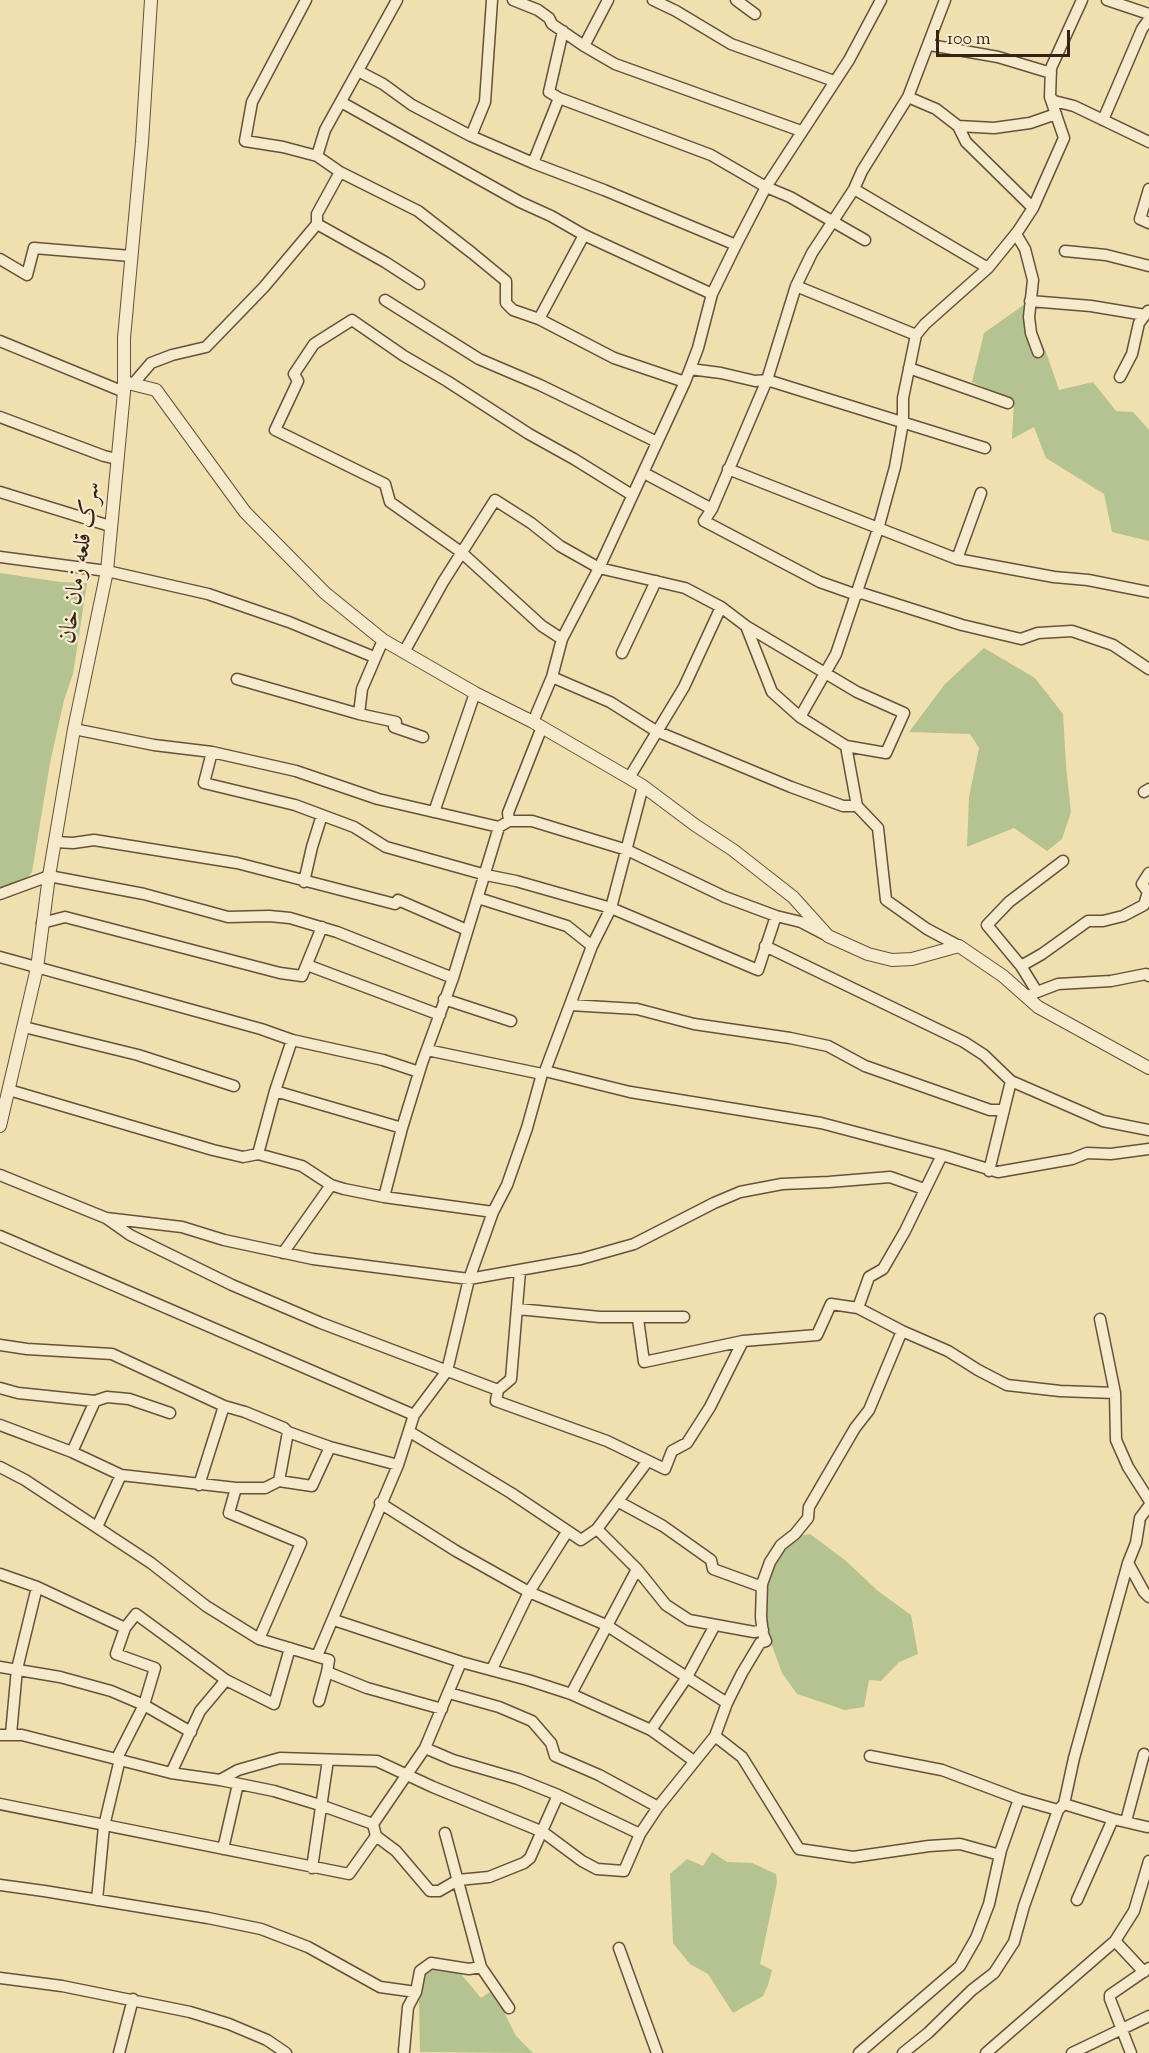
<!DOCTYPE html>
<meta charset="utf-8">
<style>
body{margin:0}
#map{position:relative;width:1149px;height:2053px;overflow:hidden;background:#f0dfaf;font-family:"Sorts Mill Goudy",serif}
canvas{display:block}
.scale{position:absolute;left:936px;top:30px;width:134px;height:27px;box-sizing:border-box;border:3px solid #372218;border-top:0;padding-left:8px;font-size:18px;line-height:21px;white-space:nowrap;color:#372218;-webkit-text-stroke:4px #f5eacb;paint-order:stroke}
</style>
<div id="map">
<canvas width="1149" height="2053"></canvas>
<div class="scale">100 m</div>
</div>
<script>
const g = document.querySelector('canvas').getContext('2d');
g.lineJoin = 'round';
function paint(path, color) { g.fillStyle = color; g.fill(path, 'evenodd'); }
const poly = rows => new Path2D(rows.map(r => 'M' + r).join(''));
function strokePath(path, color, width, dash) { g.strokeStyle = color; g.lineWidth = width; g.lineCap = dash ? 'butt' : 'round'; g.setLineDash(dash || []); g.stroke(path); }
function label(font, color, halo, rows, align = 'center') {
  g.font = font + ' "Sorts Mill Goudy",Amiri,serif'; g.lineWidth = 4.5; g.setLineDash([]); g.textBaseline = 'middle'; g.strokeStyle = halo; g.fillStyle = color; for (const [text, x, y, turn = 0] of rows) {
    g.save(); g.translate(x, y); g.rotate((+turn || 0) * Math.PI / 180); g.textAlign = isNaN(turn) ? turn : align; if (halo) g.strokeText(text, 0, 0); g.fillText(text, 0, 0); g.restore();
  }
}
paint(poly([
 [1025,304,1047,355,1059,390,1093,382,1116,411,1133,412,1149,430,1149,541,1112,532,1104,494,1046,458,1034,427,1012,439,1014,401,972,382,984,333],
 [0,573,60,582,87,583,73,674,64,700,50,763,32,872,26,879,0,889],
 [984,648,1035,678,1063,714,1066,766,1071,812,1062,839,1047,851,1014,828,967,847,969,797,979,748,970,734,909,732,945,684],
 [810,1534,846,1561,878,1591,911,1615,918,1654,899,1662,881,1681,869,1680,864,1707,845,1710,797,1694,782,1673,771,1643,764,1610,769,1569,786,1543,802,1535],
 [712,1852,727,1862,752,1863,776,1874,777,1882,760,1964,772,1970,768,1985,763,1996,733,2013,708,1974,690,1964,673,1943,670,1874,687,1859,703,1866],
 [439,1967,461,1974,481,1998,493,1990,516,2036,533,2053,420,2052,419,2000,426,1973]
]), '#b4c390');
const minor = poly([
 [306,0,252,102,245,141,283,147,317,156,340,172,418,211,472,253,506,281,506,303,513,310,539,319,614,358,685,382],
 [513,0,538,10,549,18,552,24,584,46,615,64,801,131],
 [653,0,676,11,731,44,834,81],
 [736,0,755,14],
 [1107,0,1149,14],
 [563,31,549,92,559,98,711,155,766,187,790,197,865,240],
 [930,45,998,57,1051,73],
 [584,46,608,0],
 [358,71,383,84,412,105,471,136,533,163,604,190,736,245],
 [908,97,936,109,958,126,966,142,1033,208],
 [1050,97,1054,101,1074,106,1149,142],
 [341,102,520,202,551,216,584,235,712,294],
 [1103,120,1142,29,1149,19],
 [958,126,994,128,1030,123,1056,114],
 [471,136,485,102,492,0],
 [317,156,325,130,397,0],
 [533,163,559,98],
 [854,189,988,268],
 [1149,189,1140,219,1149,223],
 [317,224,385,262,419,284],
 [1016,234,1025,249,1033,280,1029,317,1031,333,1038,352],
 [1065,251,1106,255,1149,266],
 [0,259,27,275,34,248,131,256],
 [796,286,916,335],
 [385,300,479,359,540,385,657,442],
 [1030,301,1091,306,1145,315],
 [539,319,584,235],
 [0,341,124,392],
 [909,368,1008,403],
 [690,369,721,373,755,381,767,380,985,448],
 [1120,377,1132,354,1139,323,1148,311],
 [133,384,151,363,172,355,206,347,264,287,317,224,317,214,340,172],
 [0,417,104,456,117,459],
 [728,469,957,559,1054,577,1088,580,1149,592],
 [644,473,712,509,767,380,796,286,812,253,854,189,862,171,908,97,945,0],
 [0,492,110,526],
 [712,509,704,521,820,582,857,595],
 [0,557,107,571,208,594,289,622,374,657],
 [957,559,981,493],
 [858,592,962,625,1021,639,1038,633,1072,631,1113,645,1149,669],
 [746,626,857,692,904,713,886,753,846,746],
 [562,639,542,626,461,552,390,502,385,484,275,430,298,381,294,374,314,344,352,320,404,356,447,381,529,434,574,459,632,495],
 [404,652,443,582,495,500,531,523,560,546,599,568,685,588,721,607,746,626,772,692,800,717,846,746,857,806,878,828,886,900,927,929,959,946],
 [622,653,656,581],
 [552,677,610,702,656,731,791,787,843,806,857,806],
 [237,679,359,714,396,722,394,727,423,737],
 [359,714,362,689,383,640],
 [800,717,836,654,878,529,895,467,903,422,903,398,916,335,925,324,988,268,1018,231,1033,208,1064,138,1050,97,1051,68,1082,0],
 [533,722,552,677,562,639,599,568,685,382,698,348,712,294,736,245,766,187,849,60,881,0],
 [74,729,154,745,212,752,296,771,378,799,499,827,509,821,532,821,627,850,725,897,776,916,801,922,824,934],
 [212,752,204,783,295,805,354,827,386,847,486,875,516,881,611,908,758,970,776,916],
 [629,778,684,687,721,607],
 [1144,792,1149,789],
 [434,812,475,693],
 [509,821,508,813,542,727],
 [55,842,73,843,94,840,237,863,395,904,398,900,467,930],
 [304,882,312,847,322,815],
 [0,894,49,876,144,894,228,917,269,916,290,918,337,932,453,978],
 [478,898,567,926,592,946],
 [42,923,65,917,280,973,302,976,322,927],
 [765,946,964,1042,984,1055,1011,1081,1103,1121,1149,1130],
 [0,957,261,1029,292,1040,383,1060,419,1072],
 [307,965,440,1015],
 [1021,966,1042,954,1088,921,1103,921,1123,916,1144,905,1148,892,1142,884,1149,873],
 [1037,992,1021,966,987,925,1009,902,1063,861],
 [1032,994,1058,984,1111,981,1146,974,1149,976],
 [444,999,511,1021],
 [570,1005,637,1009,694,1024,790,1038,828,1046,865,1066,990,1110,1003,1110],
 [24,1027,138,1055,234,1086],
 [427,1050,542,1074],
 [545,1071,630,1092,821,1123,942,1155,998,1172,1072,1159,1087,1153,1111,1154,1149,1149],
 [9,1090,213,1150,243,1157,258,1154,302,1166,331,1185,344,1189,384,1197,493,1212],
 [275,1091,402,1128],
 [258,1154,275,1091,292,1040],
 [989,1171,1011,1081],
 [0,1175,106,1218,130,1235,232,1285,321,1323,498,1390,496,1401,607,1441,665,1469,672,1451,687,1443,710,1407,743,1341],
 [384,1197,402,1128,422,1063,453,978,499,827],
 [106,1218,182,1227,224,1240,313,1259,469,1279,581,1259,634,1244,714,1203,740,1192,782,1184,829,1182,890,1177,924,1189],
 [0,1236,414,1415],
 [283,1253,331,1185],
 [858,1308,869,1277,883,1269,905,1231,942,1155],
 [518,1309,600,1317,684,1317],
 [638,1319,644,1362,743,1341,817,1335,831,1304,858,1308,902,1331,948,1351,978,1370,1007,1385,1060,1391,1115,1393],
 [1100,1319,1115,1393,1116,1440,1128,1467,1149,1500],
 [0,1345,27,1349,112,1354,224,1406,245,1412,284,1428,288,1432,330,1447,398,1465],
 [0,1388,18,1393,95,1401,107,1397,129,1399,170,1413],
 [498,1390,511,1379,520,1271],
 [0,1425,72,1452,121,1475,236,1488,265,1488,279,1481,312,1486,330,1447],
 [410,1432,511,1493,581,1540,597,1529,647,1462],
 [72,1452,95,1401],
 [0,1467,25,1480,151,1563,206,1606,259,1639,329,1660,327,1672,319,1701],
 [279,1481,288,1432],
 [199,1485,224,1406],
 [236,1488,229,1513,301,1543,259,1639],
 [619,1502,663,1526,711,1560,713,1569,757,1585,762,1584],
 [380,1503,456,1551,529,1592,606,1625,727,1703],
 [97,1527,121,1475],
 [597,1529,637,1569,666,1605,689,1620,754,1632,763,1630],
 [1128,1563,1144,1592,1149,1597],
 [0,1574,37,1587,125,1628],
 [334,1620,461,1662,528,1680,571,1694,651,1730,694,1761],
 [317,1656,398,1465,414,1415,447,1371,469,1279,493,1212,507,1185,527,1128,542,1074,545,1071,592,946,611,908,643,786],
 [0,1667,60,1677,111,1691,144,1705,191,1732],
 [492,1669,529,1592,567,1532],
 [327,1672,367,1688,442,1709],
 [449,1693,499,1707,532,1721,551,1743,555,1756,599,1775,658,1807],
 [571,1694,637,1569],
 [651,1730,687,1677,715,1625],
 [11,1734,17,1669,37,1587],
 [0,1735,22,1735,171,1773,220,1780,274,1791,323,1806,373,1824],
 [715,1736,742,1757,799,1849,853,1857,929,1846,960,1844,1000,1855],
 [425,1748,453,1760,518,1779,558,1795,640,1834],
 [870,1756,942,1770,1019,1799,1058,1810],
 [117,1758,144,1705,155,1668,116,1654,125,1628,136,1614,226,1680,274,1704,290,1648],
 [171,1773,200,1711,226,1680],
 [220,1780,238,1770,280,1758,377,1761,433,1787,543,1832,582,1861,597,1869,624,1871,640,1834,658,1807,715,1736,727,1703,742,1673,760,1643,766,1641,763,1634,761,1617,762,1584,770,1562,781,1545,795,1534,808,1518,809,1507,855,1428,869,1410,902,1331],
 [0,1804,349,1874,376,1836,373,1824,425,1748,461,1662],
 [1064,1804,1113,1819,1147,1827],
 [1126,1821,1144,1754],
 [376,1836,396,1851,430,1891,439,1891,458,1880,489,1877,524,1863,530,1858,558,1795],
 [223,1849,238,1784],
 [312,1868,328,1760],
 [0,1885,44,1891,208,1918,261,1929,308,1947,380,1987,416,1992],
 [97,1900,104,1826,120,1759],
 [1077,1900,1113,1819],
 [1115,1941,1144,1972],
 [619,1948,657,2053],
 [481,1967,509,2008],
 [0,1978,62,1986,190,2012,229,2024,267,2040,286,2053],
 [404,2051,408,2007,416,1992,420,1971,431,1963,469,1969,481,1967,445,1833],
 [119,2053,133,1999],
 [859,2053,960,1966,976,1938,989,1904,1001,1850,1019,1799],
 [903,2053,928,2033,972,1990,994,1973,1014,1942,1024,1906,1058,1810,1064,1804,1074,1758,1128,1563,1136,1543,1140,1518,1149,1506],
 [986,2053,1115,1941,1134,1911,1149,1861],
 [1072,2053,1149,2016],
 [1131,2053,1110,1999,1110,1995,1149,1968]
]);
const tertiary = poly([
 [124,382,156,390,245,512,325,593,383,640,475,693,533,722,643,786,695,825,733,850,793,897,828,936,868,954,892,960,912,959,959,946,1003,976,1038,1007,1149,1068],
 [0,1126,37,968,49,876,74,729,107,571,124,392,124,338,142,142,151,0]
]);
strokePath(minor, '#65513e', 13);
strokePath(tertiary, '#65513e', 14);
strokePath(minor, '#f5eacb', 10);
strokePath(tertiary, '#f5eacb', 12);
label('24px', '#372218', '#f5eacb', [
 ["سرک قلعه زمان خان",82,563,-81]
]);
</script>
